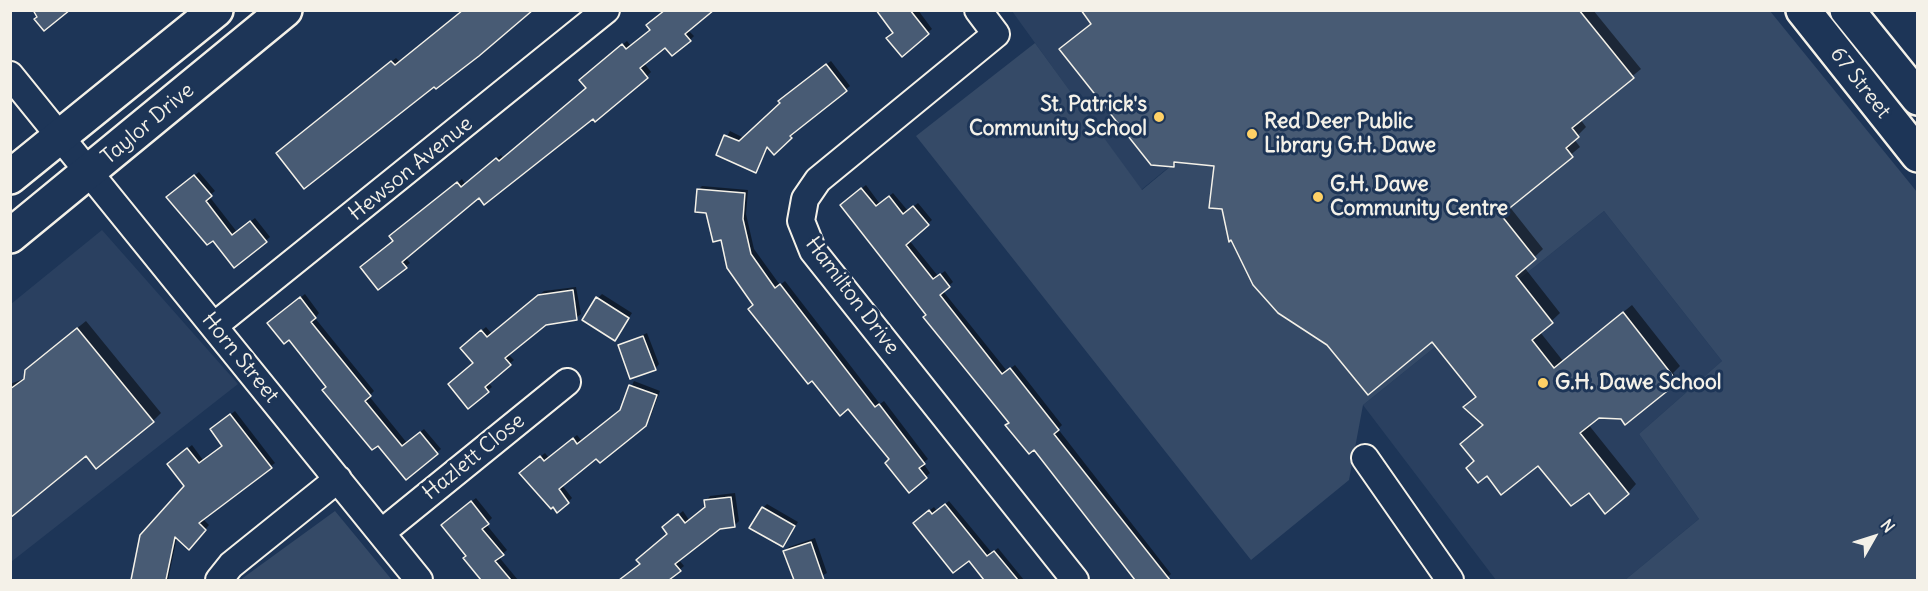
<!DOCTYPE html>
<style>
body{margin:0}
#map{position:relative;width:1928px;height:591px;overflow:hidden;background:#1d3557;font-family:Delius,sans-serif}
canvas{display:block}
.frame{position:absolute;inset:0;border:12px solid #f4f1e8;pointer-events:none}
.north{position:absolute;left:1844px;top:507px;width:60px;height:60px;-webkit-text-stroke:4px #1d3557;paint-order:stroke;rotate:51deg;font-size:16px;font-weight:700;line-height:24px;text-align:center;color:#f4f1e8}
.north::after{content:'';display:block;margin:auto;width:21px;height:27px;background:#f4f1e8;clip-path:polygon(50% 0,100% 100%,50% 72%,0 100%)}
</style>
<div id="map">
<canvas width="1928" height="591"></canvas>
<div class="frame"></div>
<div class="north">N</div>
</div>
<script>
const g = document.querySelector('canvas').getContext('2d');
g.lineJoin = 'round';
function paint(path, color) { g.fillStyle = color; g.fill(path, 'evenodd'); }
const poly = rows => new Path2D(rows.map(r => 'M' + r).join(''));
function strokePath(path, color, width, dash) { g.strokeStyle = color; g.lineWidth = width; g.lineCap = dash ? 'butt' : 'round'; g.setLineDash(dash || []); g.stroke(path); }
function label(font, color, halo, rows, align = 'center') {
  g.font = font + ' Delius,sans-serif'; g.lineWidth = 6; g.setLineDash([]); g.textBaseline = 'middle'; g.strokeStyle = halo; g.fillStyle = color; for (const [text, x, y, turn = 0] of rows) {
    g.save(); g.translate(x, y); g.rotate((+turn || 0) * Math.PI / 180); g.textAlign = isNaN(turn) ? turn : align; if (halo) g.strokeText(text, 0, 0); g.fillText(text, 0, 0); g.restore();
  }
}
paint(poly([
 [1012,11,1358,11,1141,190],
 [1604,211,1722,361,1639,434,1699,519,1625,580,1496,580,1363,405],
 [102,230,238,384,11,562,11,304]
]), '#2a4060');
paint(poly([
 [1358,11,1770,11,1917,192,1917,580,1625,580,1699,519,1639,434,1722,361,1604,211,1363,405,1349,480,1251,560,916,136,1035,43,1142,190],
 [335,511,392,580,240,580]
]), '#354a67');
paint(poly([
 [878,10,918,10,932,29,902,54,895,32],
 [1083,10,1593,10,1641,69,1580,119,1586,127,1574,139,1580,147,1509,206,1543,249,1524,267,1560,313,1540,332,1563,361,1632,305,1680,366,1673,373,1678,379,1670,387,1622,418,1598,416,1588,424,1636,484,1628,493,1589,491,1539,463,1476,460,1484,425,1466,407,1477,396,1432,340,1328,344,1215,164,1178,161,1173,166,1061,49,1092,23],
 [688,30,694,36,690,40,665,45,644,63,651,72,647,76,595,119,593,117,479,196,405,257,410,263,378,288,395,233,462,179,465,184,501,155,503,158,587,88,585,76,627,41,631,46],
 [508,31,304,187,282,149,396,58,400,62],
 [831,61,850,86,793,131,795,133,774,152,769,146,756,171,718,154,730,131,744,138,782,103,784,97],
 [199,172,215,191,209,196,237,232,255,218,270,237,235,266,172,193],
 [866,185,880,204,893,193,908,211,918,203,932,220,909,240,938,276,945,271,953,282,943,291,1007,371,1015,365,1062,425,1058,429,1171,574,1164,580,1138,580,928,315,846,201],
 [702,186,748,190,746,214,754,249,780,285,785,281,880,404,884,401,928,459,923,463,930,473,909,491,891,459,848,407,755,304,708,211,698,190],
 [576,287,581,314,576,318,545,323,508,354,514,360,488,382,492,387,468,407,475,363,466,344,486,327,492,334,544,291],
 [305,294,319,313,315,318,374,391,369,396,407,443,424,429,441,449,406,478,273,319],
 [602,294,632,313,618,335,598,298],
 [86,321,161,413,153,421,86,454,10,516,10,384,26,378,26,370,35,362],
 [647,333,659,364,655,369,619,346],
 [634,381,660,391,649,421,597,457,562,485,572,498,568,502,525,469,545,453,549,458,577,435,582,441,621,409],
 [235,411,275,463,202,518,209,525,189,548,177,537,168,580,132,580,142,535,186,486,173,460,192,445,203,460,224,445,216,426],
 [735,493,739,521,735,525,719,527,679,560,684,566,667,580,620,580,641,564,669,534,668,523,683,511,689,520,706,507,706,501,710,496],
 [476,498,492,518,486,524,507,550,499,557,518,580,483,580,465,559,468,556,447,521],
 [949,501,992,553,998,548,1024,580,986,580,969,559,919,519,934,507,937,511],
 [767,504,798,522,783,545,763,508],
 [815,538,827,573,813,580,795,580,785,551,789,547]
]), '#0007');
const building = poly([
 [33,10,70,10,44,31,34,19,37,17,33,10],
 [463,10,533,10,479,56,436,89,434,87,304,189,276,153,391,61,395,65,463,10],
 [665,10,714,10,685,34,691,41,672,56,665,48,640,68,648,78,595,122,593,119,484,205,479,198,402,262,407,268,378,290,360,267,393,241,389,236,457,182,461,187,496,158,499,161,586,88,579,80,622,44,626,49,650,30,646,25,665,10],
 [876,10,910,10,929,34,902,57,886,38,893,33,876,10],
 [1081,10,1579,10,1634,78,1572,128,1579,137,1566,148,1573,157,1501,215,1536,259,1516,276,1553,323,1532,340,1554,368,1623,312,1673,376,1665,381,1671,388,1625,425,1621,419,1599,418,1580,433,1629,494,1605,514,1589,493,1571,506,1538,466,1501,495,1487,476,1478,483,1466,468,1474,461,1460,444,1483,425,1463,407,1476,397,1432,342,1368,395,1327,345,1278,313,1253,285,1231,240,1229,242,1222,209,1209,208,1214,166,1174,162,1174,167,1151,165,1059,49,1091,24,1081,10],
 [826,64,847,91,790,136,792,138,774,155,767,147,756,173,716,155,724,135,739,141,780,103,778,101,826,64],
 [194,175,212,196,206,201,232,235,250,221,267,242,234,268,213,241,207,245,166,197,194,175],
 [861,188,876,206,889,196,903,214,913,206,929,225,906,245,933,279,940,274,950,287,940,295,1002,374,1010,368,1059,430,1054,434,1170,580,1135,580,1034,450,1029,454,1005,425,1009,423,923,317,926,315,840,205,861,188],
 [697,189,745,193,743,219,751,254,775,288,780,284,875,407,879,404,925,464,919,468,927,478,909,493,885,463,889,459,848,409,840,416,812,381,808,384,748,309,753,305,727,268,721,240,713,242,706,213,695,212,697,189],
 [573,290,577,320,546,325,505,358,511,365,485,387,489,392,468,409,448,384,473,363,460,348,481,330,487,337,538,295,573,290],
 [300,297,316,318,311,322,371,396,365,401,402,446,420,432,438,454,406,480,378,446,372,450,322,390,326,387,289,340,284,344,267,323,300,297],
 [596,297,629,318,615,341,582,320,596,297],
 [77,328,154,422,96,469,86,456,10,518,10,389,24,379,25,370,77,328],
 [643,336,656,370,630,379,618,345,643,336],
 [629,385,657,395,646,426,600,463,596,459,559,489,569,503,557,513,553,507,551,509,519,473,540,456,544,461,573,438,577,444,620,410,629,385],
 [230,414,272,468,199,523,206,530,189,550,175,537,166,580,131,580,140,535,184,486,167,464,187,448,199,463,222,446,210,429,230,414],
 [731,497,735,527,720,529,675,564,681,571,669,580,619,580,640,564,636,560,667,534,662,527,678,514,685,523,705,507,704,500,731,497],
 [471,501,489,524,482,529,504,555,495,561,511,580,481,580,463,558,466,556,441,525,471,501],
 [945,504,987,556,994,551,1018,580,984,580,969,561,953,573,913,523,929,510,932,514,945,504],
 [762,507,795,526,783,547,749,528,762,507],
 [811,542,824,580,794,580,783,551,811,542]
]);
paint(building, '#485b74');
strokePath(building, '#f4f1e8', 1.5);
const minor = poly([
 [978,10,996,34,818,180,805,199,801,221,813,251,1075,580],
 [10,75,419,580],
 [214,326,606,10],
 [1365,458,1450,580],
 [381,533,567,382],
 [219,580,231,565,338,479]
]);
const major = poly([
 [1803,10,1918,155],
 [1847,10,1918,98],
 [10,177,216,10],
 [10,236,285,10]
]);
strokePath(minor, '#f4f1e8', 30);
strokePath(major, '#f4f1e8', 38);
strokePath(minor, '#1d3557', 26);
strokePath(major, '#1d3557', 33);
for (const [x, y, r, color] of [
 [1159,117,6,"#ffd166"],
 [1252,134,6,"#ffd166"],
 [1318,197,6,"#ffd166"],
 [1543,383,6,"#ffd166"]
]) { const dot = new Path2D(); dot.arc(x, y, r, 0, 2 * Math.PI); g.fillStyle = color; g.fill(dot); strokePath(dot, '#1d3557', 2); }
label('21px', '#f4f1e8', '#1d3557', [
 ["67 Street",1860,83,52],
 ["Taylor Drive",148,124,-40],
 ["Hewson Avenue",411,169,-39],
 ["Hamilton Drive",852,296,53],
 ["Horn Street",240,358,51],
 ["Hazlett Close",474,457,-39]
]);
label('bold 21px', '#f4f1e8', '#1d3557', [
 ["St. Patrick's",1147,105,"right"],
 ["Community School",1147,129,"right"],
 ["Red Deer Public",1264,122],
 ["Library G.H. Dawe",1264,146],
 ["G.H. Dawe",1330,185],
 ["Community Centre",1330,209],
 ["G.H. Dawe School",1555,383]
], 'left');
</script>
